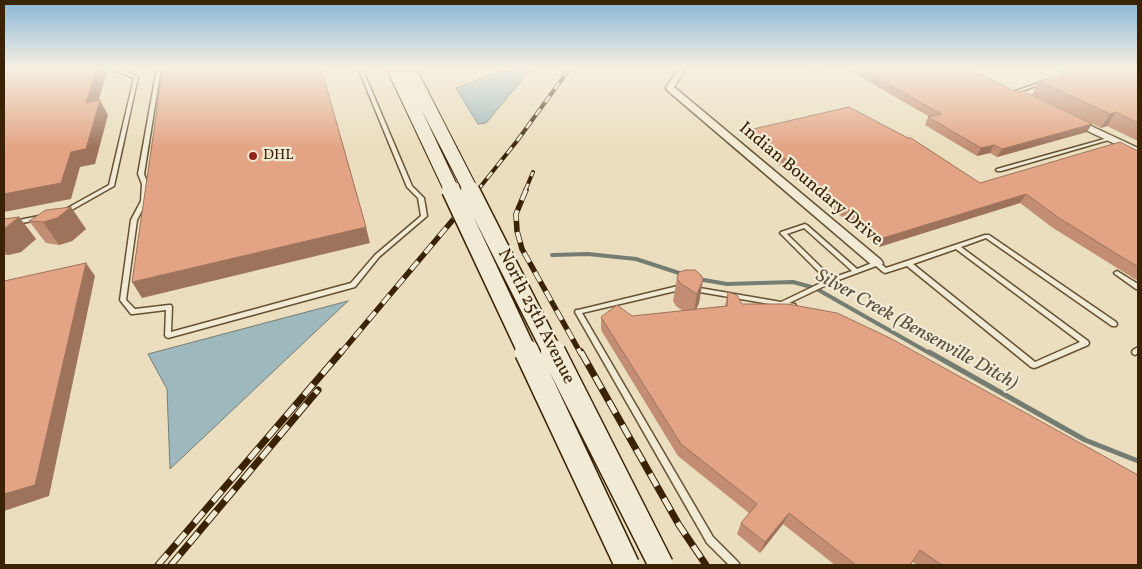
<!DOCTYPE html>
<style>
body{margin:0}
#map{position:relative;width:1142px;height:569px;overflow:hidden;background:#eadebe;font-family:Vollkorn,serif}
canvas{display:block}
.frame{position:absolute;inset:0;border:5px solid #3a2205;pointer-events:none}
</style>
<div id="map">
<canvas width="1142" height="569"></canvas>
<div class="frame"></div>
</div>
<script>
const g = document.querySelector('canvas').getContext('2d');
g.lineJoin = 'round';
function paint(path, color) { g.fillStyle = color; g.fill(path, 'evenodd'); }
const poly = rows => new Path2D(rows.map(r => 'M' + r).join(''));
function strokePath(path, color, width, dash) { g.strokeStyle = color; g.lineWidth = width; g.lineCap = dash ? 'butt' : 'round'; g.setLineDash(dash || []); g.stroke(path); }
function label(font, color, halo, rows, align = 'center') {
  g.font = font + ' Vollkorn,serif'; g.lineWidth = 4.5; g.setLineDash([]); g.textBaseline = 'middle'; g.strokeStyle = halo; g.fillStyle = color; for (const [text, x, y, turn = 0] of rows) {
    g.save(); g.translate(x, y); g.rotate((+turn || 0) * Math.PI / 180); g.textAlign = isNaN(turn) ? turn : align; if (halo) g.strokeText(text, 0, 0); g.fillText(text, 0, 0); g.restore();
  }
}
const water = poly([
 [522,68,530,70,486,123,478,124,456,88,476,81,484,76,522,68],
 [348,301,170,469,167,389,148,354,348,301]
]);
paint(water, '#9db9bd');
strokePath(water, '#757d73', 1);
strokePath(poly([
 [552,255,588,254,636,259,682,274],
 [698,279,727,284,793,282,815,288,931,354]
]), '#757d73', 4);
strokePath(poly([
 [929,352,1085,440,1138,461]
]), '#757d73', 5);
const service = poly([
 [115,68,119,68,119,69,138,77,114,186,68,212,64,212,63,211,64,210,109,185,134,78,116,71,115,68],
 [157,68,161,68,144,174,148,184,147,201,137,220,126,300,135,309,169,305,171,305,172,307,171,332,351,283,375,255,421,216,418,198,407,187,358,68,362,68,412,186,424,198,427,216,379,257,355,287,168,338,166,337,165,335,166,310,133,314,131,314,120,300,131,220,141,201,142,184,138,174,157,68],
 [817,68,825,68,815,71,813,70,817,68],
 [1044,81,1047,82,1016,93,1013,92,1044,81],
 [1108,138,1112,138,1112,139,1001,171,997,171,996,170,997,169,1108,138],
 [39,216,41,217,42,218,41,219,4,227,4,223,39,216],
 [805,224,807,225,857,269,877,261,879,262,886,268,985,235,989,235,1116,322,1117,324,1116,326,1112,326,986,238,961,247,1088,341,1089,343,1088,345,1037,367,1034,368,1031,367,907,266,885,273,883,272,876,266,833,282,789,303,795,304,796,306,793,308,694,291,691,289,694,287,781,302,827,280,780,233,781,232,805,224],
 [804,228,852,271,832,278,787,234,804,228],
 [956,249,1080,342,1035,362,913,264,956,249],
 [1117,271,1138,284,1138,289,1136,289,1115,274,1114,273,1115,272,1117,271],
 [682,285,684,285,685,287,684,289,582,313,713,537,738,562,740,565,729,565,707,543,575,312,576,310,578,310,682,285],
 [1138,347,1138,353,1135,355,1133,354,1132,352,1133,350,1138,347]
]);
const minor = poly([
 [678,68,686,68,674,87,881,260,883,263,881,266,873,266,667,90,666,88,678,68],
 [1074,118,1138,148,1138,155,1071,123,1071,119,1074,118]
]);
strokePath(service, '#665133', 3);
strokePath(minor, '#665133', 3);
paint(service, '#f1ead5');
paint(minor, '#f1ead5');
const railFar2 = poly([
 [477,191,517,141,570,68],
 [525,191,533,172]
]);
const railFar1 = poly([
 [526,190,516,214,517,231,522,249,581,354],
 [340,354,478,190]
]);
const rail = poly([
 [581,352,679,525,706,565],
 [158,565,341,352],
 [171,565,318,390]
]);
strokePath(railFar2, '#3a2205', 4);
strokePath(railFar1, '#3a2205', 5.5);
strokePath(rail, '#3a2205', 7);
strokePath(railFar2, '#f1ead5', 2.5, [8]);
strokePath(railFar1, '#f1ead5', 4, [11]);
strokePath(rail, '#f1ead5', 5, [14]);
const secondaryBridgeFar2 = poly([
 [394,68,452,191],
 [408,68,471,191]
]);
const secondaryBridgeFar1 = poly([
 [451,190,528,354],
 [470,190,553,354]
]);
const secondaryBridge = poly([
 [527,352,627,565],
 [553,352,661,565]
]);
strokePath(secondaryBridgeFar2, '#3a2205', 16, []);
strokePath(secondaryBridgeFar1, '#3a2205', 21, []);
strokePath(secondaryBridge, '#3a2205', 27, []);
strokePath(secondaryBridgeFar2, '#f1ead5', 14);
strokePath(secondaryBridgeFar1, '#f1ead5', 18);
strokePath(secondaryBridge, '#f1ead5', 24);
paint(poly([
 [853,68,968,68,1087,132,997,157,990,153,977,156,925,125,928,117,930,117,852,72],
 [1064,68,1138,68,1138,141,1107,126,1101,128,1032,95,1039,81,1060,76],
 [749,130,980,183,1138,151,1138,281,1053,228,1020,203,879,247,747,139],
 [46,210,86,229,72,241,59,245,46,243,29,221],
 [19,217,36,239,21,252,8,255,4,255,4,219],
 [701,275,699,303,696,309,725,306,728,292,742,304,1138,565,917,565,913,562,910,565,835,565,783,524,760,553,737,534,741,523,749,513,678,456,601,330,601,317,632,316,683,311,676,306,673,301,677,278]
]), '#c28d72');
paint(poly([
 [97,68,108,68,94,117,86,103],
 [100,100,108,115,95,164,80,167,71,199,4,212,4,194,71,152],
 [1116,112,1107,126,1101,128,1110,114],
 [1092,124,1087,132,997,157,1002,149],
 [994,145,990,153,977,156,981,148],
 [1026,194,1020,203,879,247,883,238],
 [71,207,86,229,72,241,59,245,43,222],
 [19,217,36,239,21,252,8,255,4,250,4,229],
 [366,227,370,243,142,298,132,282],
 [86,263,95,276,49,496,4,511,4,494],
 [703,280,699,303,693,317,697,294],
 [789,513,783,524,760,553,765,542]
]), '#9e735c');
const building = poly([
 [4,68,97,68,86,103,100,100,86,149,71,152,61,183,4,194,4,68],
 [163,68,321,68,366,227,132,282,163,68],
 [860,68,968,68,1017,92,1023,91,1092,124,1002,149,994,145,981,148,928,117,941,114,860,68],
 [1072,68,1138,68,1138,123,1116,112,1110,114,1039,81,1079,71,1072,68],
 [849,107,908,138,911,138,980,183,1120,142,1138,151,1138,267,1059,218,1026,194,883,238,749,130,849,107],
 [71,207,57,218,43,222,29,221,46,210,71,207],
 [19,217,4,229,4,219,19,217],
 [86,263,35,485,4,494,4,281,86,263],
 [686,270,695,270,701,275,703,280,697,294,680,283,677,278,679,272,686,270],
 [728,292,737,295,742,304,788,304,837,313,890,338,1138,475,1138,565,942,565,920,550,910,565,856,565,789,513,765,542,741,523,757,504,681,444,601,317,617,305,632,316,727,306,728,292]
]);
paint(building, '#e2a484');
strokePath(building, '#9e735c', 1);
const sky = g.createLinearGradient(0, 0, 0, 148);
sky.addColorStop(0, '#8ab6d7');
sky.addColorStop(0.46, '#f6f0e2');
sky.addColorStop(1, '#f6f0e200');
g.fillStyle = sky;
g.fillRect(0, 0, 1142, 148);
for (const [x, y, r, color] of [
 [253,156,5,"#8f2418"]
]) { const dot = new Path2D(); dot.arc(x, y, r, 0, 2 * Math.PI); g.fillStyle = color; g.fill(dot); strokePath(dot, '#f1ead5', 2); }
label('15px', '#3a2205', '#f1ead5', [
 ["DHL",263,156]
], 'left');
label('18px', '#3a2205', '#f1ead5', [
 ["Indian Boundary Drive",810,185,40],
 ["North 25th Avenue",535,317,63]
]);
label('italic 19px', '#584f3c', '#f1ead5', [
 ["Silver Creek (Bensenville Ditch)",916,331,29]
]);
</script>
